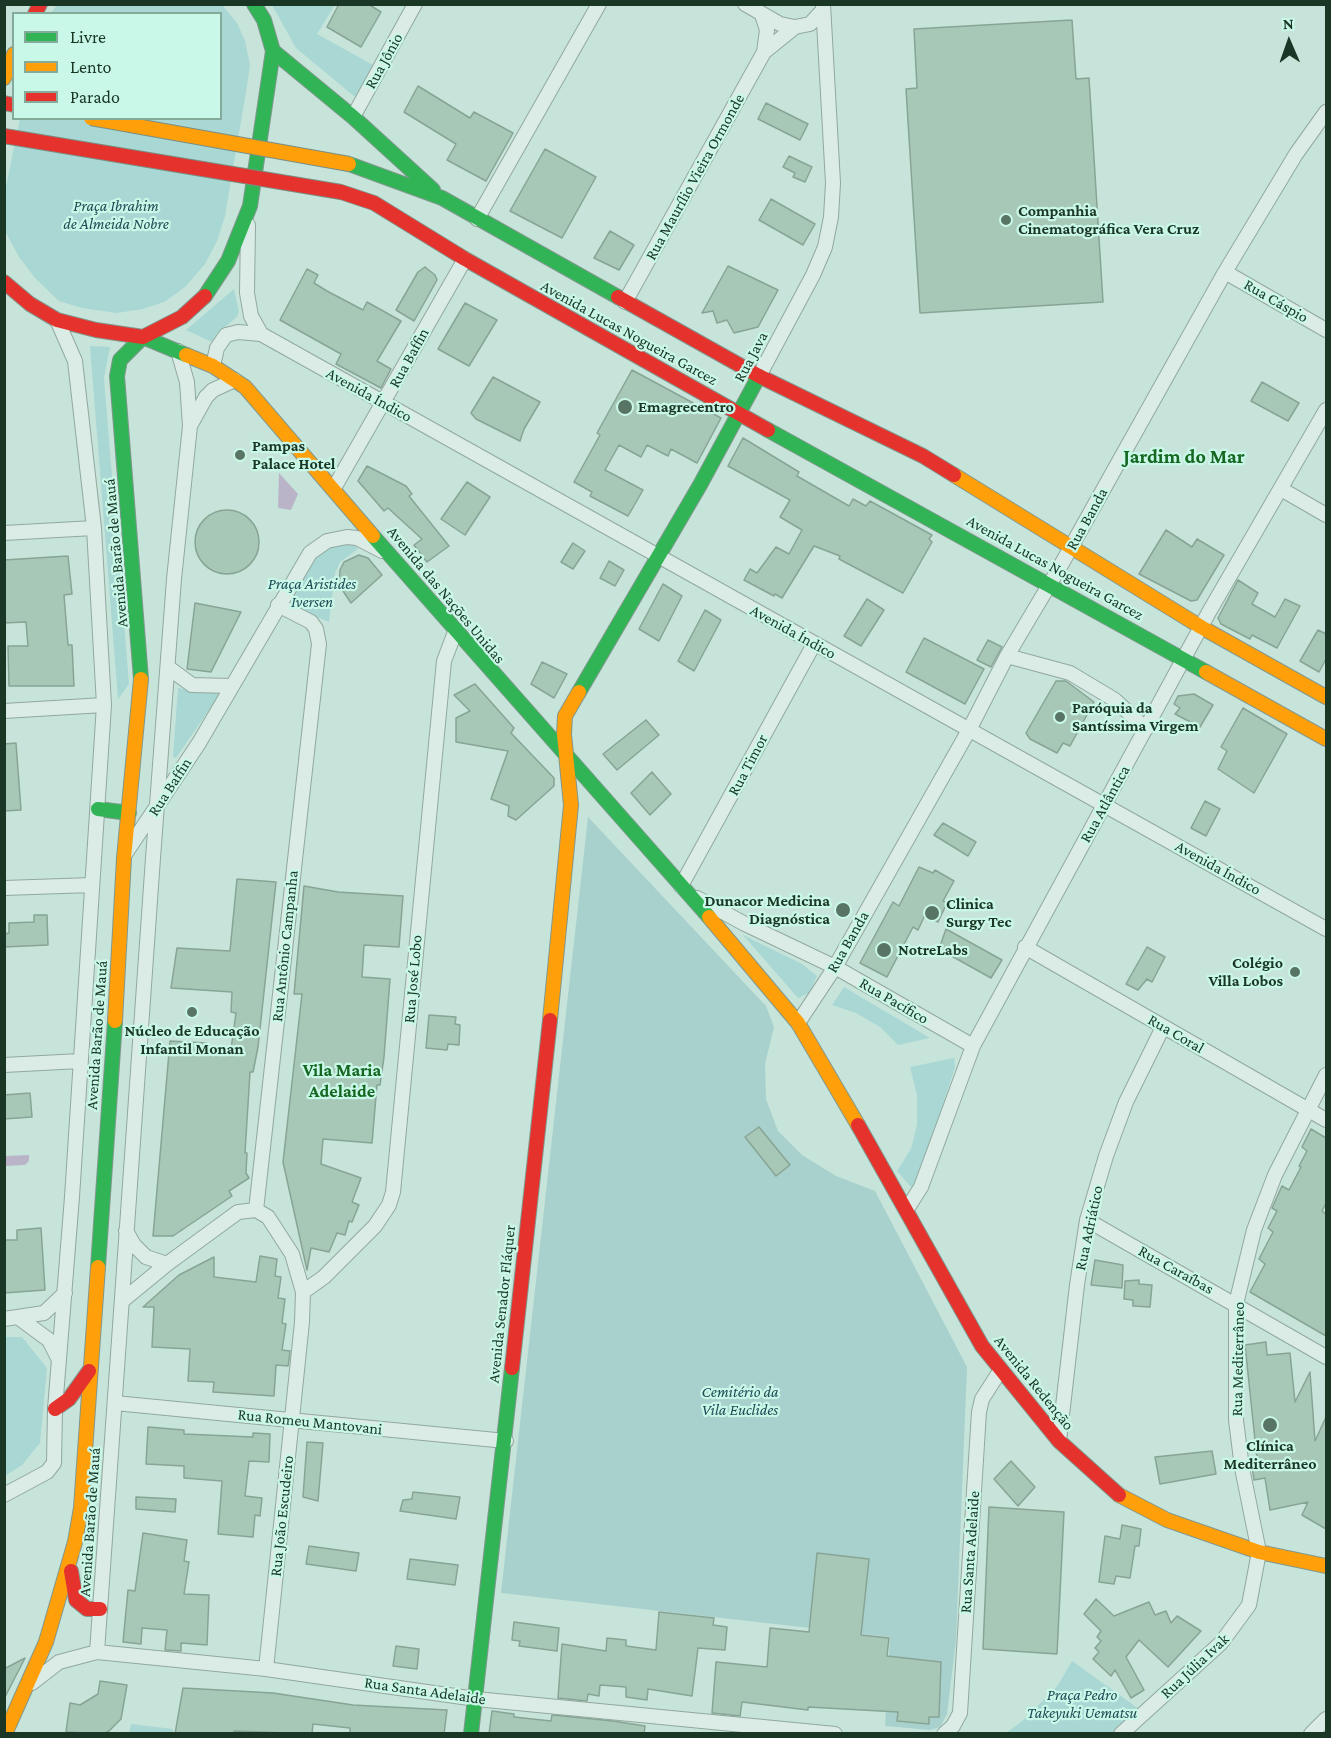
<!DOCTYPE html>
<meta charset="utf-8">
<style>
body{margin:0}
#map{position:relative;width:1331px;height:1738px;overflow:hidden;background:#c7e4da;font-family:"Crimson Pro",serif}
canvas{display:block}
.frame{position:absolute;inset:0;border:6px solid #1a3726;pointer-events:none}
.legend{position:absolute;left:12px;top:12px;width:210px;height:108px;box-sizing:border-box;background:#caf8e8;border:2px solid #84ab9a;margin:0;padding:8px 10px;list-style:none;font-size:18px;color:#1a3726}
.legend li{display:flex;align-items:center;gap:12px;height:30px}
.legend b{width:30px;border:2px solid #84ab9a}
.north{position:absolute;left:1259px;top:12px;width:60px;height:60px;-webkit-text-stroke:4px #caf8e8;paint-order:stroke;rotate:358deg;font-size:16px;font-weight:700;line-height:24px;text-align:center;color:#1a3726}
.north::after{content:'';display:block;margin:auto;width:21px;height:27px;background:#1a3726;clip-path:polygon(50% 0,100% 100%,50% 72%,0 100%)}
</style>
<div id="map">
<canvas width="1331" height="1738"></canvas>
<div class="frame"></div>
<ul class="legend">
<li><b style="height:8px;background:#30b455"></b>Livre</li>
<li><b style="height:8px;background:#ff9f0a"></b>Lento</li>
<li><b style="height:8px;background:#e5322d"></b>Parado</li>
</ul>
<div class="north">N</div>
</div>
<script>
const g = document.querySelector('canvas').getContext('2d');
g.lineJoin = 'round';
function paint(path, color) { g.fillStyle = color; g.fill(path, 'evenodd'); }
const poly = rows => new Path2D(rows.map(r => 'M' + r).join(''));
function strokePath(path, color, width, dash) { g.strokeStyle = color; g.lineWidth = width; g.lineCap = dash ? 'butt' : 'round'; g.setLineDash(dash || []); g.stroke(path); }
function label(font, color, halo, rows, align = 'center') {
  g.font = font + ' "Crimson Pro",serif'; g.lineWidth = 4.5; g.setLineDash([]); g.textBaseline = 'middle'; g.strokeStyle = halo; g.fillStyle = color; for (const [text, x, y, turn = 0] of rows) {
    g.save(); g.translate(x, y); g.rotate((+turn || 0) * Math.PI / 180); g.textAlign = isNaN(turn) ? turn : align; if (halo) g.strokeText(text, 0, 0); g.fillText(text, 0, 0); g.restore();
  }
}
paint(poly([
 [57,5,222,5,237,23,245,41,250,65,247,86,225,216,217,241,205,264,185,287,164,302,143,309,117,313,82,308,59,301,35,278,19,257,5,231,5,191,20,119,220,118,220,14,51,13],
 [272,5,335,5,317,34,373,65,355,97,296,48],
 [234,289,239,312,237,317,216,334,212,342,186,330],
 [90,346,110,347,104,378,129,684,118,699],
 [354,543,358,549,340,562,335,573,329,622,282,603,303,567,328,545],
 [178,688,220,694,176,758,173,757],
 [743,935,802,964,817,976,809,993,798,998],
 [844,987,930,1038,898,1045,880,1027,856,1013,832,1005],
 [954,1058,955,1067,921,1173,912,1188,897,1171,911,1149,917,1125,917,1095,910,1067],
 [5,1337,22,1337,47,1368,40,1443,22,1465,5,1476],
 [1072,1661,1139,1709,1111,1733,1006,1733,1025,1719,1058,1685],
 [131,1724,173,1729,173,1733,129,1733]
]), '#a8d7d4');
paint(poly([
 [588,817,766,1006,774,1027,765,1064,766,1099,778,1131,802,1155,836,1176,875,1191,967,1367,956,1640,947,1714,940,1727,930,1730,885,1726,890,1637,501,1593]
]), '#a8d1cd');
paint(poly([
 [279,473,298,494,291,510,278,508],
 [29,1155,29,1161,25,1165,5,1166,5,1156]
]), '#bab4c8');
const building = poly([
 [339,4,368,4,381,12,361,47,327,27,339,4],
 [1072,20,1076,79,1089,78,1103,302,920,313,906,89,917,88,914,29,1072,20],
 [418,86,470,118,474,112,513,133,486,181,447,160,456,144,404,112,418,86],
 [766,103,808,124,800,140,758,119,766,103],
 [545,149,596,177,562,238,510,211,545,149],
 [789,156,812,167,805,182,793,177,795,173,783,167,789,156],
 [771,199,815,224,803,245,759,220,771,199],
 [610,231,634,245,619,270,594,258,610,231],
 [728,266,778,290,758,327,734,333,727,320,717,323,713,311,702,313,728,266],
 [425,267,435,275,437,280,414,321,396,310,418,272,425,267],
 [307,269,318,275,314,283,327,291,363,310,367,302,401,321,377,361,391,369,381,388,336,364,341,354,280,320,307,269],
 [465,303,497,320,469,366,438,349,465,303],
 [632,370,721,418,697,463,671,449,668,456,647,445,641,457,619,445,605,470,643,490,628,516,590,496,592,492,574,482,600,435,597,433,632,370],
 [493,377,540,402,524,429,520,441,476,419,471,413,493,377],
 [1262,382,1299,403,1288,421,1251,401,1262,382],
 [743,438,799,472,797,476,849,506,853,499,866,506,870,501,932,535,929,539,932,542,903,593,839,559,840,556,814,546,782,598,775,594,774,596,744,580,750,569,757,573,776,547,789,554,802,530,780,517,790,500,728,466,743,438],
 [367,466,406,486,412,494,409,496,449,546,427,562,414,545,422,539,388,508,384,511,358,481,367,466],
 [467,482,490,497,465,535,441,519,467,482],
 '195 542a32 32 0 1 1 64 0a32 32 0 1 1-64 0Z',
 [1166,530,1192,547,1197,539,1224,555,1197,600,1191,601,1139,574,1166,530],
 [573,543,585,551,573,569,561,562,573,543],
 [359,555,368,558,382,575,351,603,339,585,340,570,344,562,359,555],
 [68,556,72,594,64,595,68,645,72,645,74,686,9,686,8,646,28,646,26,622,4,623,4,560,68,556],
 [609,561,624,570,615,586,600,578,609,561],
 [1238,580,1258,593,1252,604,1275,617,1285,599,1300,606,1277,648,1252,635,1250,639,1221,624,1218,618,1238,580],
 [663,584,682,596,659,641,639,629,663,584],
 [867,599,884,610,861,646,844,636,867,599],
 [195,603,241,612,211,672,187,669,195,603],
 [705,610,721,620,694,671,678,661,705,610],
 [1318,630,1326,634,1326,659,1319,672,1300,661,1318,630],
 [924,638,984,669,965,704,906,672,924,638],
 [988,640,1002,647,991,667,977,660,988,640],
 [542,662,567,674,554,698,531,684,542,662],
 [1056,681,1066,681,1094,702,1070,746,1063,743,1057,753,1030,739,1026,733,1056,681],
 [475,684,514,728,511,733,554,778,554,786,516,820,508,816,509,806,491,799,508,751,456,742,456,718,470,711,454,695,475,684],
 [1194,694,1213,705,1200,727,1175,714,1180,708,1174,704,1178,696,1194,694],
 [1243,708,1287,734,1254,793,1218,769,1227,751,1221,747,1243,708],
 [646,720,659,735,617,770,603,754,646,720],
 [16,743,21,810,4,811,4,744,16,743],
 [652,772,671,794,650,815,631,793,652,772],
 [1205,801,1220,809,1206,836,1191,828,1205,801],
 [943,823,976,842,968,856,934,835,943,823],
 [919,867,933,873,935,870,954,881,943,901,947,903,938,922,925,915,918,930,913,927,887,977,860,963,893,902,899,906,919,867],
 [237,879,276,882,258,1047,253,1072,250,1072,245,1153,247,1153,246,1173,249,1178,229,1191,232,1196,173,1236,153,1236,170,1041,206,1043,206,1046,231,1049,236,1013,231,1012,232,992,171,988,177,948,230,951,237,879],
 [304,886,338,892,403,896,399,947,364,945,362,977,390,979,384,1057,380,1085,377,1085,372,1143,323,1139,321,1164,361,1178,352,1202,359,1205,352,1222,349,1221,345,1235,337,1233,329,1252,311,1248,307,1270,283,1162,302,994,294,994,304,886],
 [34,915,47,915,48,945,4,947,4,934,9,933,9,923,34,922,34,915],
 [946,929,1002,960,991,978,939,949,946,929],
 [1147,947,1165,957,1152,982,1147,979,1138,990,1126,984,1147,947],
 [429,1015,456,1017,455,1024,460,1025,459,1045,448,1044,447,1050,426,1048,429,1015],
 [30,1093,32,1117,4,1119,4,1095,30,1093],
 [759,1127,790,1165,776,1176,745,1137,759,1127],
 [1311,1129,1326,1138,1326,1203,1322,1211,1326,1214,1326,1336,1250,1292,1265,1264,1259,1259,1273,1232,1268,1228,1277,1211,1272,1208,1282,1186,1289,1190,1301,1167,1299,1166,1307,1151,1302,1147,1311,1129],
 [41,1228,45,1290,4,1293,4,1240,17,1240,17,1230,41,1228],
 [260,1256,277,1259,275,1276,281,1277,278,1298,285,1299,282,1323,286,1324,282,1350,290,1351,289,1360,288,1366,276,1365,274,1396,213,1392,214,1382,188,1381,190,1349,152,1347,154,1307,143,1307,179,1275,214,1257,214,1277,256,1282,260,1256],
 [1095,1260,1123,1265,1122,1288,1091,1285,1095,1260],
 [1139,1280,1139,1284,1152,1285,1150,1307,1133,1306,1133,1300,1124,1299,1125,1281,1139,1280],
 [1266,1342,1267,1355,1290,1353,1295,1402,1310,1372,1315,1441,1326,1417,1326,1529,1302,1515,1308,1502,1270,1510,1265,1478,1254,1480,1251,1459,1257,1459,1245,1345,1266,1342],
 [148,1427,184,1430,184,1434,253,1437,253,1433,270,1434,269,1462,249,1461,245,1496,262,1498,260,1516,255,1515,253,1537,218,1534,222,1481,184,1478,184,1466,146,1464,148,1427],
 [307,1442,323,1443,318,1501,303,1497,307,1442],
 [1212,1451,1216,1474,1160,1484,1155,1457,1212,1451],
 [1011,1461,1035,1487,1018,1506,994,1479,1011,1461],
 [413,1492,460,1497,456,1519,400,1511,403,1500,412,1499,413,1492],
 [136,1497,176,1499,175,1512,136,1509,136,1497],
 [989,1507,1064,1512,1057,1654,983,1649,989,1507],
 [1122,1525,1141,1529,1139,1546,1135,1546,1130,1578,1116,1576,1114,1584,1099,1582,1105,1536,1120,1539,1122,1525],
 [143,1533,187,1540,184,1561,189,1562,184,1594,209,1595,207,1645,181,1643,181,1651,165,1650,167,1630,142,1628,141,1644,123,1642,128,1590,135,1591,143,1533],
 [309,1546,359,1553,356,1571,306,1564,309,1546],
 [817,1553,869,1559,861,1635,889,1638,887,1656,941,1662,939,1717,929,1717,929,1724,897,1721,898,1712,808,1707,808,1710,742,1702,740,1716,712,1713,716,1662,767,1667,770,1628,809,1632,817,1553],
 [410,1559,458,1565,455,1585,407,1579,410,1559],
 [1096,1599,1114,1616,1149,1602,1155,1615,1166,1611,1171,1623,1177,1616,1201,1631,1168,1667,1139,1640,1126,1657,1144,1690,1131,1698,1115,1670,1111,1676,1093,1659,1099,1652,1095,1648,1101,1641,1097,1637,1101,1631,1084,1614,1096,1599],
 [659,1612,714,1618,713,1625,727,1627,725,1650,698,1648,692,1696,648,1689,647,1700,626,1697,626,1687,600,1685,599,1696,588,1694,587,1701,558,1698,562,1644,606,1651,607,1638,626,1640,626,1646,656,1650,659,1612],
 [514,1622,559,1628,557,1651,519,1646,520,1641,512,1640,514,1622],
 [396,1646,419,1649,417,1669,393,1666,396,1646],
 [25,1658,4,1699,4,1669,25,1658],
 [100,1681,127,1685,121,1719,109,1731,103,1734,66,1732,70,1703,80,1705,98,1694,100,1681],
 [183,1688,273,1693,353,1705,447,1710,444,1734,350,1734,350,1728,313,1724,312,1734,234,1731,234,1734,175,1734,183,1688],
 [492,1711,514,1714,514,1717,551,1721,552,1715,613,1721,645,1726,644,1734,489,1734,492,1711]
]);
paint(building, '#a8c8b7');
strokePath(building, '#87a495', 1.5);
const street = poly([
 [745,4,780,24,795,27,810,24,823,10],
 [762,15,767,30,764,52],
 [353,117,415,4],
 [477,219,599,4],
 [248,225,247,293,251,316,261,334,1326,929],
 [1225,272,1326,330],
 [625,302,764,52,795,27],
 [213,366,217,348,226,335,238,332,261,334],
 [759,376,813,275,825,247,831,217,833,183,823,4],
 [191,424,206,397,213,390,235,380],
 [334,488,465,259],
 [1281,489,1326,515],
 [4,533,94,528],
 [1007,656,1070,673,1115,700,1146,729],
 [169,668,192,685,232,686],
 [4,711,104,705],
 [125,854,199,743,310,553,327,541,347,537,357,538,382,551],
 [681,886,814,644],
 [4,888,92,885],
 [697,898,745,924,835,967,973,1046],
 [1025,947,1326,1120],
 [798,1023,835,967,969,730,1007,656,1061,565,1225,272,1296,154,1326,112],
 [4,1065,80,1061],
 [907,1209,921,1187,973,1046,1209,612,1326,410],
 [256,1210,319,644,316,629,311,622,278,605],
 [1087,1220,1326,1357],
 [126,1231,134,1245,146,1257,167,1264],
 [303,1292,324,1277,375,1226,389,1205,393,1192,444,661,455,632],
 [122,1301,167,1264,238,1212,256,1210,268,1217,292,1254,303,1292,302,1322,266,1669],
 [19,1318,49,1340,59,1360],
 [4,1319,44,1313,65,1293],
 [115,1403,506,1441],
 [1059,1441,1077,1285,1087,1220,1106,1156,1126,1102,1163,1027],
 [4,1495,47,1472,54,1463,55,1409,72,1197,104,705,94,528,75,361,57,320],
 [97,1652,153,858,174,579,190,426,187,382,178,351],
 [32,1683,59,1662,97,1652,266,1669,476,1699,835,1734],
 [944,1734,953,1726,960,1713,979,1412,982,1399,1000,1371],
 [1121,1734,1221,1643,1249,1605,1259,1552,1242,1468,1236,1420,1236,1304,1254,1230,1275,1175,1326,1075],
 [1311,1734,1326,1719]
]);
const fast = poly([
 [273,51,353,117,433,190],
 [349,164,442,198,618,297],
 [205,296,228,261,250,206,273,51,264,20,254,4],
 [768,430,1206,672],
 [373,536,709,917],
 [141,679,117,376,120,360,143,337,186,355],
 [579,692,700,485,759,376],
 [98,809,129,813],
 [98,1267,115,1021],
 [471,1734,512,1368]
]);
const slow = poly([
 [4,78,14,54],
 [186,355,213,366,245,387,373,536],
 [954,475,1201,627,1326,697],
 [1206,672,1326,739],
 [709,917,798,1023,858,1125],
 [550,1020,571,805,564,734,565,716,579,692],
 [115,1021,124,858,141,679],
 [1119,1495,1167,1520,1259,1552,1326,1566],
 [5,1734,46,1642,75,1542,81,1508,98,1267]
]);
const jam = poly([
 [35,14,40,4],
 [4,103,14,105],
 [341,192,374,203,465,259,768,430],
 [4,282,30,304,57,320,96,330,143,337,182,317,205,296],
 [618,297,759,376,923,456,954,475],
 [858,1125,982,1346,1059,1441,1119,1495],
 [512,1368,550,1020],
 [55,1409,69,1399,89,1371],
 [71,1571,76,1600,87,1609,100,1609]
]);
strokePath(street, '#91a89e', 16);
strokePath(fast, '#81988e', 16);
strokePath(slow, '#81988e', 16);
strokePath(jam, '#81988e', 16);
strokePath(street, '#daece5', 14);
strokePath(fast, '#30b455', 14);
strokePath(slow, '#ff9f0a', 14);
strokePath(jam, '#e5322d', 14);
const slowBridge = poly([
 [91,118,349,164]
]);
const jamBridge = poly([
 [4,136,341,192]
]);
strokePath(slowBridge, '#788e84', 16, []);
strokePath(jamBridge, '#788e84', 16, []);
strokePath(slowBridge, '#ff9f0a', 14);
strokePath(jamBridge, '#e5322d', 14);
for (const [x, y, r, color] of [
 [1006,220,6,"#577465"],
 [625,407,8,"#577465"],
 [240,455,6,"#577465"],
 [1060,717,6,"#577465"],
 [843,910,8,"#577465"],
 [932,913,8,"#577465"],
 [884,950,8,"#577465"],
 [1295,972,6,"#577465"],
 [192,1012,6,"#577465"],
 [1270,1425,8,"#577465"]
]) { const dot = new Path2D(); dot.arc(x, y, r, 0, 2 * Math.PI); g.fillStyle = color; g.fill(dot); strokePath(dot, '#caf8e8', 2); }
label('16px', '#1a3726', '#caf8e8', [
 ["Rua Jônio",384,61,-61],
 ["Rua Maurílio Vieira Ormonde",695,177,-61],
 ["Rua Cáspio",1276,301,30],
 ["Avenida Lucas Nogueira Garcez",629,333,29],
 ["Rua Java",751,357,-62],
 ["Rua Baffin",409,358,-61],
 ["Avenida Índico",369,395,29],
 ["Rua Banda",1087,519,-61],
 ["Avenida Barão de Mauá",116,553,-95],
 ["Avenida Lucas Nogueira Garcez",1055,568,29],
 ["Avenida das Nações Unidas",446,595,50],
 ["Avenida Índico",793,632,29],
 ["Rua Timor",748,765,-62],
 ["Rua Baffin",170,787,-57],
 ["Rua Atlântica",1105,804,-61],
 ["Avenida Índico",1218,868,29],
 ["Rua Banda",848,942,-60],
 ["Rua Antônio Campanha",285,946,-84],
 ["Rua José Lobo",413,979,-85],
 ["Rua Pacífico",894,1001,30],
 ["Rua Coral",1176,1034,30],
 ["Avenida Barão de Mauá",97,1035,-86],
 ["Rua Adriático",1089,1228,-78],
 ["Rua Caraíbas",1176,1270,29],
 ["Avenida Senador Fláquer",502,1304,-84],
 ["Rua Mediterrâneo",1238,1359,-89],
 ["Avenida Redenção",1034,1383,51],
 ["Rua Romeu Mantovani",310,1422,6],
 ["Rua João Escudeiro",282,1516,-84],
 ["Avenida Barão de Mauá",90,1522,-86],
 ["Rua Santa Adelaide",970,1552,-86],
 ["Rua Júlia Ivak",1195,1666,-43],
 ["Rua Santa Adelaide",425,1691,8]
]);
label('italic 16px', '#1e4b55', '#caf8e8', [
 ["Praça Ibrahim",116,206],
 ["de Almeida Nobre",116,224],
 ["Praça Aristides",312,584],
 ["Iversen",312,602],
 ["Cemitério da",740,1392],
 ["Vila Euclides",740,1410],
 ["Praça Pedro",1082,1695],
 ["Takeyuki Uematsu",1082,1713]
]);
label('bold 16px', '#1a3726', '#caf8e8', [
 ["Companhia",1018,211],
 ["Cinematográfica Vera Cruz",1018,229],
 ["Emagrecentro",638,407],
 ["Pampas",252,446],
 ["Palace Hotel",252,464],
 ["Paróquia da",1072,708],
 ["Santíssima Virgem",1072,726],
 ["Dunacor Medicina",830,901,"right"],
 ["Diagnóstica",830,919,"right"],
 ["Clinica",946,904],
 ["Surgy Tec",946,922],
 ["NotreLabs",898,950],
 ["Colégio",1283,963,"right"],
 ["Villa Lobos",1283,981,"right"],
 ["Núcleo de Educação",192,1031,"center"],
 ["Infantil Monan",192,1049,"center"],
 ["Clínica",1270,1446,"center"],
 ["Mediterrâneo",1270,1464,"center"]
], 'left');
label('bold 18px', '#156721', '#caf8e8', [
 ["Vila Maria",342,1070],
 ["Adelaide",342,1091]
]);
label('bold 20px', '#156721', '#caf8e8', [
 ["Jardim do Mar",1184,457]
]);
</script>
